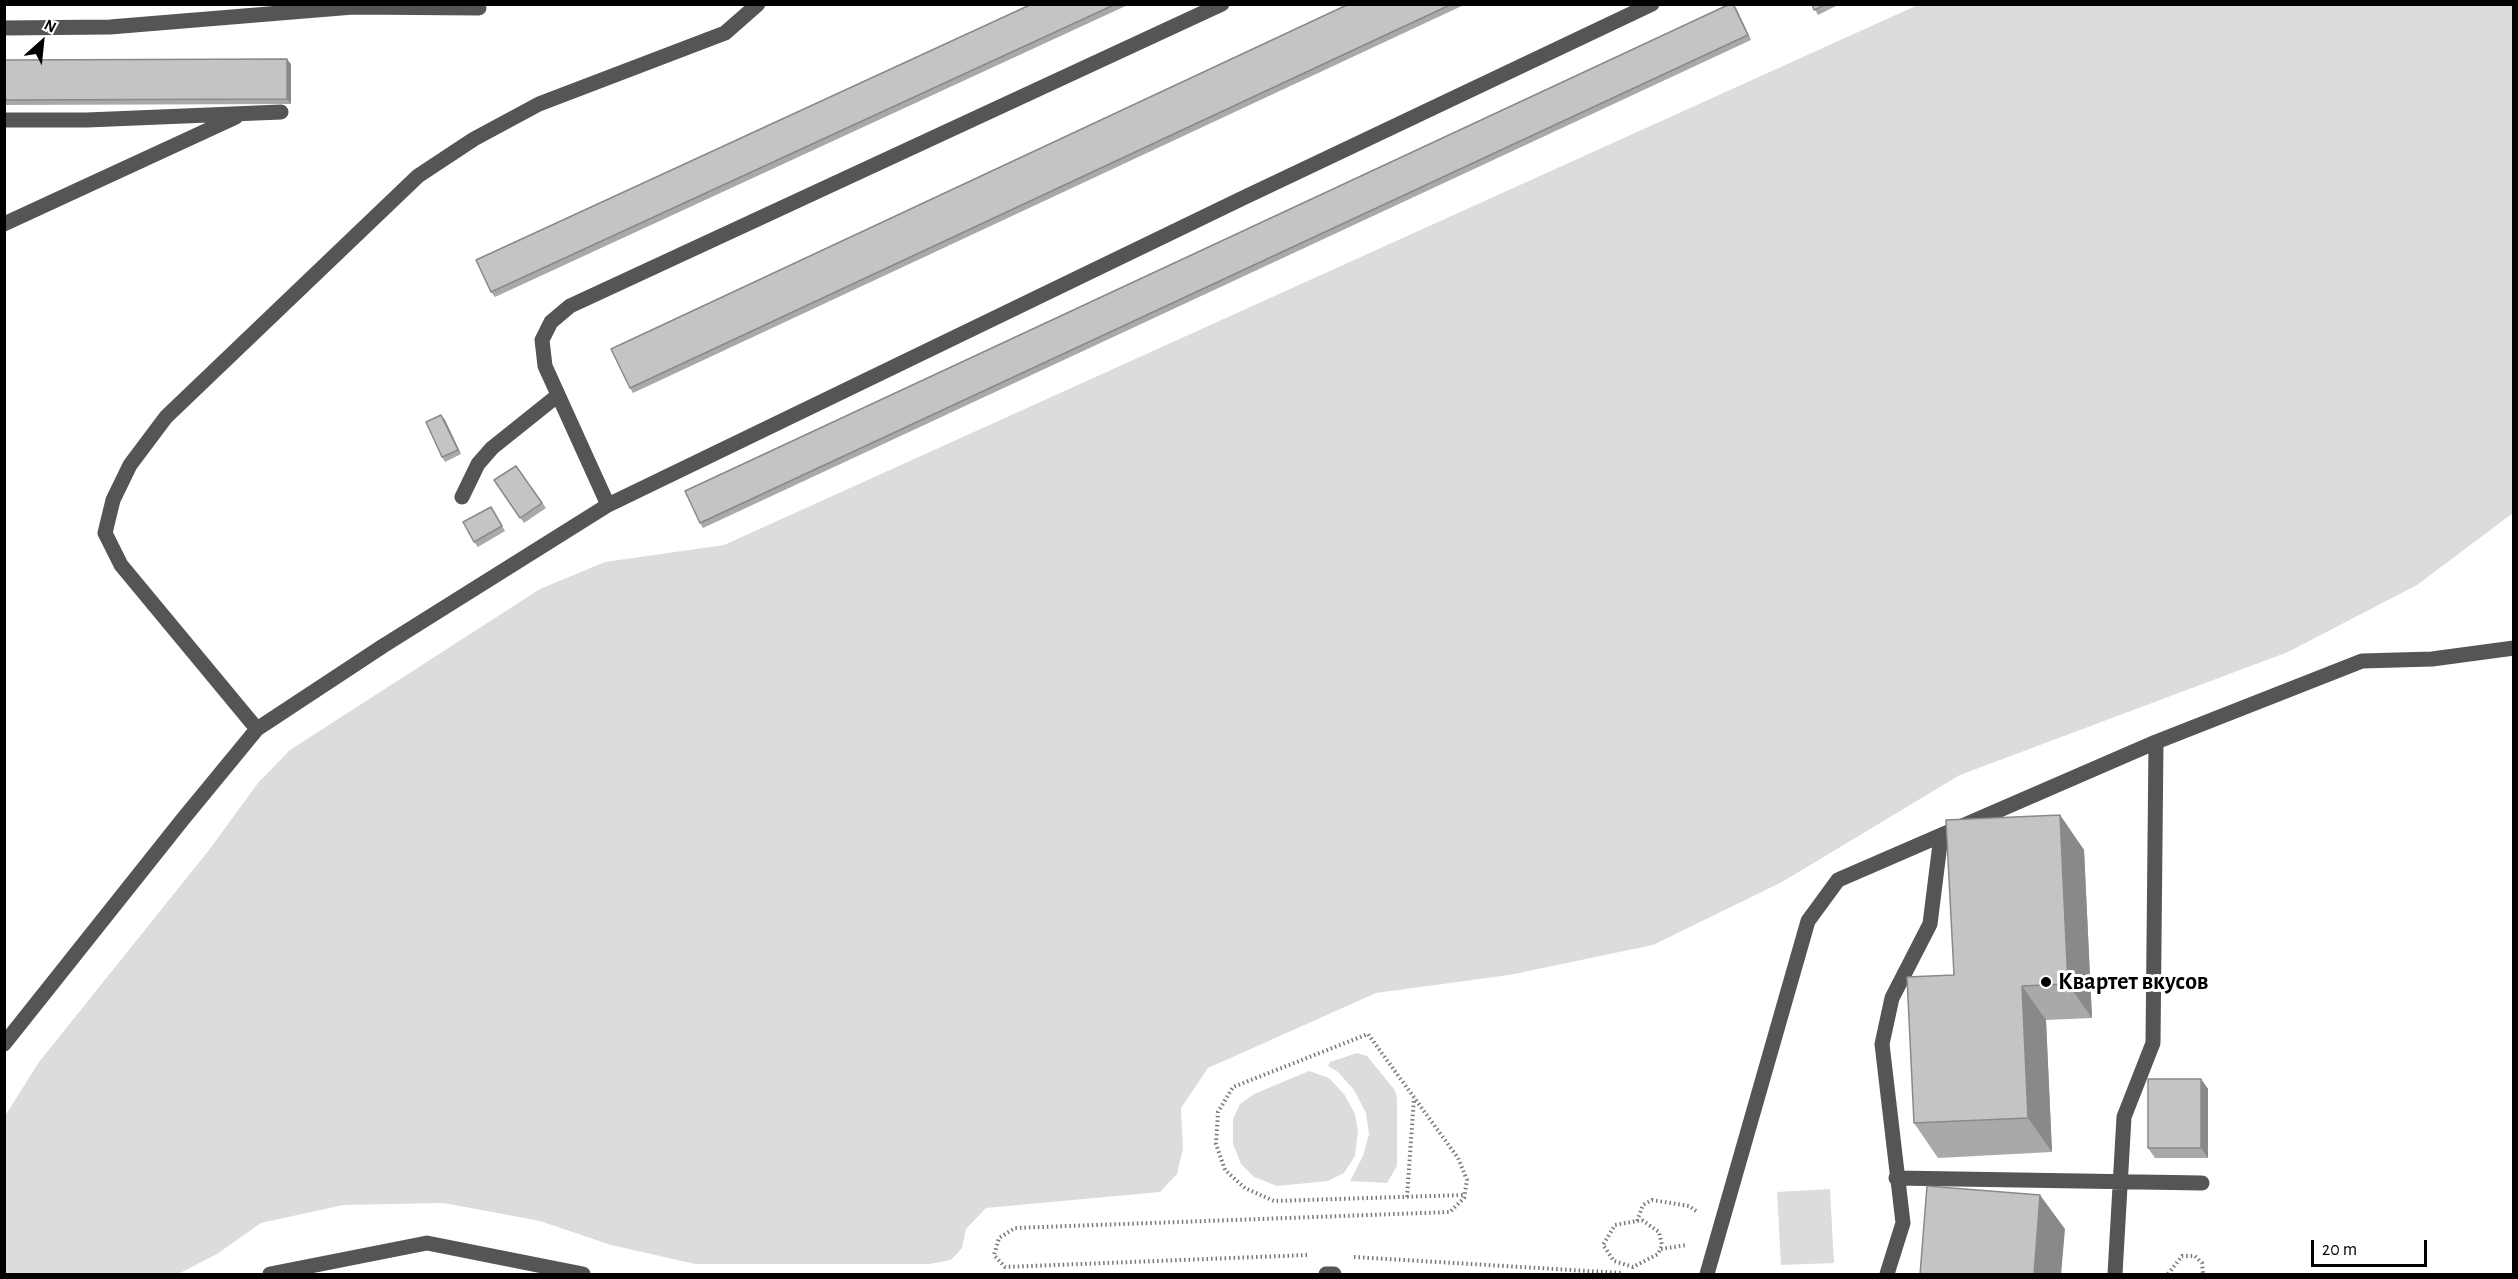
<!DOCTYPE html>
<meta charset="utf-8">
<style>
body{margin:0}
#map{position:relative;width:2518px;height:1279px;overflow:hidden;background:#fff;font-family:"Alegreya Sans",sans-serif}
canvas{display:block}
.frame{position:absolute;inset:0;border:6px solid #000;pointer-events:none}
.north{position:absolute;left:12px;top:12px;width:60px;height:60px;-webkit-text-stroke:4px #fff;paint-order:stroke;rotate:27deg;font-size:16px;font-weight:700;line-height:24px;text-align:center;color:#000}
.north::after{content:'';display:block;margin:auto;width:21px;height:27px;background:#000;clip-path:polygon(50% 0,100% 100%,50% 72%,0 100%)}
.scale{position:absolute;left:2311px;top:1240px;width:116px;height:27px;box-sizing:border-box;border:3px solid #000;border-top:0;padding-left:8px;font-size:18px;line-height:21px;white-space:nowrap;color:#000;-webkit-text-stroke:4px #fff;paint-order:stroke}
</style>
<div id="map">
<canvas width="2518" height="1279"></canvas>
<div class="frame"></div>
<div class="north">N</div>
<div class="scale">20 m</div>
</div>
<script>
const g = document.querySelector('canvas').getContext('2d');
g.lineJoin = 'round';
function paint(path, color) { g.fillStyle = color; g.fill(path, 'evenodd'); }
const poly = rows => new Path2D(rows.map(r => 'M' + r).join(''));
function strokePath(path, color, width, dash) { g.strokeStyle = color; g.lineWidth = width; g.lineCap = dash ? 'butt' : 'round'; g.setLineDash(dash || []); g.stroke(path); }
function label(font, color, halo, rows, align = 'center') {
  g.font = font + ' "Alegreya Sans",sans-serif'; g.lineWidth = 6; g.setLineDash([]); g.textBaseline = 'middle'; g.strokeStyle = halo; g.fillStyle = color; for (const [text, x, y, turn = 0] of rows) {
    g.save(); g.translate(x, y); g.rotate((+turn || 0) * Math.PI / 180); g.textAlign = isNaN(turn) ? turn : align; if (halo) g.strokeText(text, 0, 0); g.fillText(text, 0, 0); g.restore();
  }
}
paint(poly([
 [1920,4,2513,5,2513,513,2417,585,2288,652,1960,775,1782,882,1653,945,1509,975,1376,993,1208,1068,1181,1108,1183,1149,1177,1174,1160,1192,986,1208,966,1229,962,1248,951,1260,929,1264,695,1264,611,1245,540,1221,444,1203,343,1205,261,1223,217,1254,178,1274,5,1274,5,1116,39,1062,209,850,258,783,290,750,540,589,605,562,724,545],
 [1357,1053,1367,1056,1394,1089,1397,1097,1397,1166,1387,1183,1350,1181,1363,1156,1369,1134,1366,1113,1354,1090,1338,1072,1328,1066,1330,1062],
 [1309,1071,1329,1078,1344,1094,1355,1114,1358,1131,1355,1156,1344,1173,1328,1181,1277,1186,1254,1177,1241,1164,1233,1144,1233,1119,1240,1104,1254,1094],
 [1830,1189,1834,1263,1781,1265,1777,1192]
]), '#dcdcdc');
strokePath(poly([
 [1407,1197,1414,1098],
 [1642,1220,1659,1232,1662,1245,1658,1254,1633,1267,1614,1261,1603,1245,1615,1225,1642,1220],
 [1637,1221,1643,1205,1652,1200,1689,1206,1696,1211],
 [1661,1249,1687,1245],
 [1307,1255,1005,1267,994,1255,999,1238,1015,1228,1450,1212,1464,1198,1467,1180,1458,1158,1368,1034,1233,1087,1218,1112,1216,1144,1225,1170,1245,1188,1274,1201,1464,1195],
 [1354,1257,1622,1273],
 [2168,1274,2182,1256,2195,1256,2202,1263,2203,1274]
]), '#777', 4, [1.5, 3]);
strokePath(poly([
 [4,28,110,27,353,7,479,8],
 [4,120,87,120,281,112],
 [4,224,236,117],
 [462,497,478,464,492,448,557,396],
 [608,505,545,366,542,340,551,322,570,306,1222,4],
 [257,729,121,565,105,533,113,500,130,465,166,417,418,176,474,139,539,104,725,33,758,4],
 [4,1044,183,819,257,729,383,646,608,505,1243,198,1652,4],
 [1896,1178,2202,1183],
 [270,1274,427,1243,583,1274],
 [1326,1274,1334,1274],
 [1707,1274,1808,921,1838,880,2156,742,2362,661,2432,659,2514,648],
 [1887,1274,1903,1223,1882,1044,1892,998,1930,924,1941,836],
 [2115,1274,2124,1117,2153,1043,2156,742]
]), '#555', 15);
paint(poly([
 [1032,4,1130,4,495,297,491,292],
 [1349,4,1466,4,633,393,630,388],
 [1812,4,1840,4,1818,15],
 [1736,8,1751,40,703,528,700,523],
 [4,60,291,64,291,104,4,105],
 [441,415,445,420,461,454,445,462,442,457],
 [516,466,546,508,524,523,494,480],
 [494,512,505,531,478,547,474,542],
 [2060,815,2084,850,2092,1018,2046,1020,2052,1152,1938,1158,1914,1123,1954,975],
 [2201,1079,2208,1089,2208,1158,2155,1158,2148,1148]
]), '#a9a9a9');
paint(poly([
 [1733,4,1736,8,1751,40,1748,35],
 [287,59,291,64,291,104,287,99],
 [441,415,445,420,461,454,458,450],
 [2060,815,2084,850,2092,1018,2068,984],
 [2022,986,2046,1020,2052,1152,2028,1118],
 [2201,1079,2208,1089,2208,1158,2201,1148],
 [2040,1195,2065,1229,2061,1275,2034,1275]
]), '#898989');
const building = poly([
 [1032,4,1116,4,491,292,476,260,1032,4],
 [1349,4,1452,4,630,388,611,349,1349,4],
 [1730,4,1733,4,1748,35,700,523,685,491,1730,4],
 [1812,4,1827,4,1814,10,1812,4],
 [287,59,287,99,4,100,4,60,287,59],
 [441,415,458,450,442,457,426,422,441,415],
 [516,466,542,503,520,518,494,480,516,466],
 [491,507,502,526,474,542,463,522,491,507],
 [2060,815,2068,984,2022,986,2028,1118,1914,1123,1907,977,1954,975,1946,820,2060,815],
 [2148,1079,2201,1079,2201,1148,2148,1148,2148,1079],
 [1927,1186,2040,1195,2034,1275,1920,1275,1927,1186]
]);
paint(building, '#c4c4c4');
strokePath(building, '#898989', 1.5);
for (const [x, y, r, color] of [
 [2046,982,6,"#000"]
]) { const dot = new Path2D(); dot.arc(x, y, r, 0, 2 * Math.PI); g.fillStyle = color; g.fill(dot); strokePath(dot, '#fff', 2); }
label('bold 24px', '#000', '#fff', [
 ["Квартет вкусов",2058,982]
], 'left');
</script>
